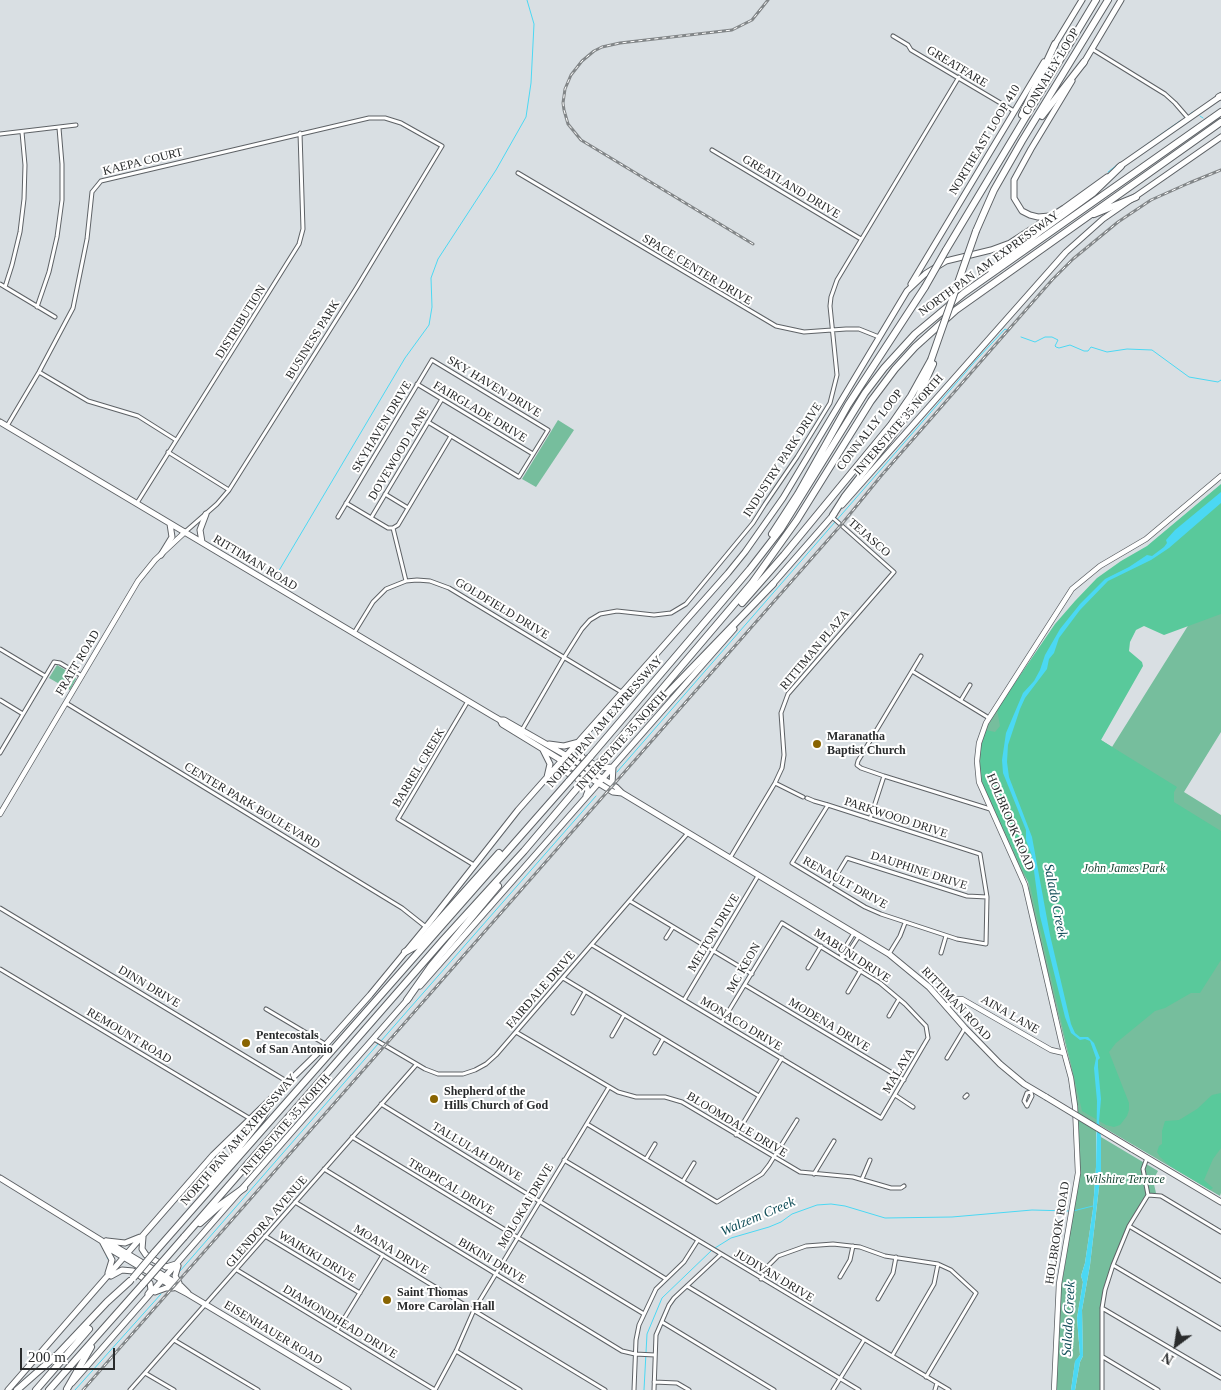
<!DOCTYPE html>
<style>
body{margin:0}
#map{position:relative;width:1221px;height:1390px;overflow:hidden;background:#d9dfe3;font-family:"Times New Roman",serif}
canvas{display:block}
.north{position:absolute;left:1151px;top:1320px;width:50px;height:50px;-webkit-text-stroke:4px #fff;paint-order:stroke;rotate:211deg;font-size:14px;font-weight:700;line-height:20px;text-align:center;color:#292b2c}
.north::after{content:'';display:block;margin:auto;width:18px;height:22px;background:#292b2c;clip-path:polygon(50% 0,100% 100%,50% 72%,0 100%)}
.scale{position:absolute;left:20px;top:1348px;width:95px;height:22px;box-sizing:border-box;border:2px solid #292b2c;border-top:0;padding-left:6px;font-size:15px;line-height:18px;white-space:nowrap;color:#292b2c;-webkit-text-stroke:4px #fff;paint-order:stroke}
</style>
<div id="map">
<canvas width="1221" height="1390"></canvas>
<div class="north">N</div>
<div class="scale">200 m</div>
</div>
<script>
const g = document.querySelector('canvas').getContext('2d');
g.lineJoin = 'round';
function paint(path, color) { g.fillStyle = color; g.fill(path, 'evenodd'); }
const poly = rows => new Path2D(rows.map(r => 'M' + r).join(''));
function strokePath(path, color, width, dash) { g.strokeStyle = color; g.lineWidth = width; g.lineCap = dash ? 'butt' : 'round'; g.setLineDash(dash || []); g.stroke(path); }
function label(font, color, halo, rows, align = 'center') {
  g.font = font + ' "Times New Roman",serif'; g.lineWidth = 4; g.setLineDash([]); g.textBaseline = 'middle'; g.strokeStyle = halo; g.fillStyle = color; for (const [text, x, y, turn = 0] of rows) {
    g.save(); g.translate(x, y); g.rotate((+turn || 0) * Math.PI / 180); g.textAlign = isNaN(turn) ? turn : align; if (halo) g.strokeText(text, 0, 0); g.fillText(text, 0, 0); g.restore();
  }
}
paint(poly([
 [558,420,574,430,536,487,522,479],
 [1221,573,1221,732,1184,792,1221,815,1221,1193,1220,1196,1096,1123,1096,1167,1093,1209,1085,1263,1081,1276,1083,1282,1077,1318,1080,1355,1075,1362,1071,1390,1056,1390,1061,1288,1080,1173,1077,1140,1078,1112,1073,1075,1031,904,1028,882,1015,860,979,779,978,755,981,737,989,718,1013,684,1112,747],
 [57,665,74,675,76,679,70,690,49,678],
 [1101,1137,1158,1171,1153,1180,1156,1193,1147,1193,1136,1211,1118,1248,1104,1286,1100,1314,1100,1390,1075,1390,1080,1362,1083,1356,1082,1310,1090,1265,1101,1170]
]), '#76be9d');
paint(poly([
 [1221,484,1221,614,1164,635,1144,626,1136,630,1130,642,1129,651,1142,662,1143,666,1101,740,1177,787,1174,792,1174,802,1221,831,1221,960,1200,993,1191,993,1165,1008,1155,1011,1116,1043,1109,1052,1129,1103,1129,1110,1127,1116,1120,1125,1114,1127,1106,1125,1082,1111,1030,885,983,785,980,768,981,747,986,730,995,732,1000,726,997,709,1055,624,1075,601,1097,578,1121,561,1147,546],
 [1221,1093,1221,1148,1213,1159,1204,1180,1213,1188,1210,1190,1170,1166,1160,1157,1157,1152,1159,1146,1162,1144,1162,1131,1165,1121,1179,1120,1184,1117,1197,1109,1212,1095]
]), '#59c99b');
paint(poly([
 [1221,492,1221,503,1169,548,1151,560,1108,581,1080,610,1059,638,1054,653,1049,659,1047,669,1025,698,1020,709,1008,745,1007,762,1009,777,1032,837,1050,935,1071,1024,1075,1033,1080,1037,1088,1037,1094,1043,1100,1058,1098,1060,1098,1067,1101,1099,1099,1122,1101,1137,1101,1170,1090,1265,1082,1310,1083,1356,1080,1362,1075,1390,1071,1390,1075,1361,1080,1355,1077,1318,1083,1282,1081,1276,1085,1263,1093,1209,1096,1167,1097,1101,1094,1068,1096,1058,1090,1041,1085,1039,1080,1040,1071,1033,1065,1017,1040,916,1032,856,1026,840,1026,830,1003,773,1002,760,1006,733,1023,693,1034,681,1040,670,1045,655,1060,629,1080,604,1105,579,1129,567,1147,555,1152,556,1164,547,1167,543,1166,540,1175,530]
]), '#4bd8f3');
strokePath(poly([
 [1190,114,1193,112],
 [1200,116,1203,118],
 [1132,155,1180,121],
 [1108,172,1117,165],
 [1021,337,1035,342,1045,337,1052,337,1058,340,1055,346,1056,347,1059,348,1070,345,1084,351,1088,351,1091,347,1107,352,1127,349,1152,350,1189,377,1218,382,1221,380],
 [277,574,405,358,429,325,432,307,431,278,438,259,496,170,526,117,531,83,534,24,527,0],
 [617,772,978,358,1005,329,1007,330],
 [381,1041,596,796],
 [1073,1211,1093,1206],
 [715,1248,731,1238,769,1227,781,1222,792,1214,817,1205,831,1204,845,1206,885,1218,952,1217,1032,1210,1069,1211],
 [107,1258,109,1260],
 [180,1271,378,1044],
 [75,1390,161,1294],
 [644,1390,647,1334,662,1298,712,1250]
]), '#4bd8f3', 1);
const minor = poly([
 [893,36,908,45,911,50,1014,111],
 [1092,49,1165,94,1175,103,1188,118],
 [0,134,76,125],
 [712,150,861,239],
 [518,173,776,326,804,332,846,329,859,329,879,337],
 [0,284,55,317],
 [5,287,12,265,20,232,24,199,25,165,22,132],
 [37,307,49,272,57,237,62,200,62,164,59,128],
 [39,372,88,401,138,416,176,440],
 [417,384,533,454],
 [7,426,39,372,73,308,87,239,92,192,101,181,369,118,385,118,401,123,442,146,357,287,229,490,217,504,185,532],
 [168,452,229,490],
 [385,494,408,508],
 [137,503,299,244,303,229,300,133],
 [346,503,388,528,393,528],
 [338,517,432,360,548,430,519,477,428,422],
 [371,518,442,399],
 [393,528,398,525,451,436],
 [393,528,406,581],
 [354,633,373,602,386,589,406,581,417,580,430,581,449,588,623,693],
 [0,649,45,676],
 [921,656,858,761,857,765,861,768,884,776,990,809],
 [912,671,989,718],
 [0,700,23,714],
 [961,700,970,685],
 [468,701,398,819,474,865],
 [66,703,402,908,426,927],
 [522,730,565,656,582,629,590,620,600,614,617,611,654,615,671,613,686,604,753,523,765,504,797,457,830,403,837,375,830,306,831,297,837,280,959,77],
 [0,753,54,662,60,663,82,676],
 [775,783,803,797],
 [807,798,814,801,828,805,980,854,987,897,986,944,957,939,881,914,865,907,792,863,828,805],
 [870,819,884,776],
 [730,858,775,783,782,768,784,755,781,713,788,694,894,572,832,517],
 [830,886,847,858,967,896,987,897],
 [630,901,752,974],
 [0,908,288,1082],
 [666,938,673,927],
 [592,945,881,1118,928,1038,926,1026,905,1004,880,983,782,923,722,1022],
 [941,953,946,936],
 [889,954,900,936,905,923],
 [842,957,841,954,854,933],
 [842,958,846,956,859,936],
 [808,968,821,946],
 [0,969,249,1118],
 [563,978,759,1096],
 [745,985,904,1080],
 [848,992,861,970],
 [684,1000,758,876],
 [266,1009,325,1044],
 [573,1013,585,992],
 [889,1016,899,999],
 [516,1032,618,1092,636,1097,665,1097,682,1102,800,1172,853,1177,891,1188,901,1188,904,1186],
 [612,1036,624,1015],
 [374,1039,425,1069,438,1074,463,1074,475,1070,486,1064,496,1055,688,833],
 [655,1053,663,1039],
 [947,1058,965,1028],
 [895,1095,913,1107],
 [965,1097,967,1095],
 [381,1104,666,1279],
 [1027,1106,1024,1101,1027,1093,1031,1092,1032,1089],
 [1027,1106,1032,1096,1031,1092],
 [587,1124,717,1202,762,1174,769,1165,797,1120],
 [736,1135,782,1058],
 [352,1137,644,1314],
 [646,1159,655,1144],
 [564,1160,949,1390],
 [324,1169,622,1351,635,1354,655,1355],
 [814,1174,834,1141],
 [862,1179,870,1160],
 [683,1181,694,1163],
 [1148,1195,1161,1196,1221,1232],
 [295,1202,605,1390],
 [1129,1226,1221,1281],
 [265,1236,360,1293],
 [1113,1265,1221,1329],
 [237,1270,435,1390],
 [840,1277,850,1260,853,1246],
 [761,1279,769,1265,778,1256,806,1246,833,1244,860,1247,885,1256,938,1264,951,1270,976,1293,926,1377],
 [687,1286,859,1390],
 [878,1299,893,1273,896,1257],
 [1102,1308,1221,1378],
 [662,1322,774,1390],
 [337,1330,383,1255],
 [174,1340,258,1390],
 [456,1351,520,1390],
 [892,1356,934,1284,938,1264],
 [1103,1357,1158,1390],
 [145,1373,174,1390],
 [654,1382,677,1383,689,1390],
 [130,1390,416,1065],
 [435,1390,456,1351,474,1310,609,1087],
 [634,1390,636,1340,639,1325,656,1289,684,1262,698,1240],
 [654,1390,656,1335,669,1305,674,1298,720,1255],
 [833,1390,864,1340],
 [935,1390,937,1383],
 [1102,1390,1102,1308,1105,1290,1113,1265,1129,1226,1148,1195,1143,1169,1147,1158]
]);
const tertiary = poly([
 [0,814,138,581,155,560,185,532],
 [946,1006,958,999,962,999,1051,1050,1064,1053],
 [1054,1390,1059,1284,1078,1173,1075,1106,1071,1078,1062,1045,1025,885,979,782,977,761,979,743,986,723,1072,589,1100,566,1146,539,1221,476]
]);
const secondary = poly([
 [1054,46,1082,0],
 [1083,64,1121,0],
 [1119,167,1221,96],
 [1049,216,1038,217,1030,215,1022,211,1014,198,1014,180,1031,149,1072,81],
 [911,284,1044,62],
 [0,422,493,716,500,720,502,724,613,792,622,793],
 [842,505,1066,252,1103,219,1221,137],
 [202,542,200,530,206,514],
 [161,555,172,537,170,524],
 [771,586,834,514],
 [500,720,504,720,567,756,616,787,622,793,889,954,929,987,965,1028,1000,1064,1024,1084,1046,1097],
 [549,744,564,746,579,742],
 [579,744,578,750,583,758,600,768,612,767],
 [543,750,550,764,547,777],
 [553,771,557,770,564,771,585,783,588,791,586,796],
 [612,784,613,767],
 [420,986,734,629],
 [1132,1149,1221,1202],
 [0,1178,102,1241,112,1260,108,1273],
 [143,1237,142,1249,146,1255,166,1267,176,1264],
 [106,1241,181,1286,188,1293],
 [107,1241,125,1243,140,1237],
 [105,1246,167,1283,188,1294,348,1390],
 [178,1266,175,1276,179,1283],
 [111,1276,122,1270,133,1271,150,1283,151,1290,148,1294],
 [155,1292,166,1288,173,1288],
 [72,1383,409,998],
 [8,1390,213,1155,321,1050,370,995,426,927,518,810,728,573,745,552,783,498,907,291,925,274,946,261,991,250,1010,243,1064,208,1107,177]
]);
const motorway = poly([
 [1219,97,1221,96],
 [1022,115,1055,44],
 [1042,116,1084,62],
 [1094,214,1136,197],
 [976,231,994,190,1022,141,1108,0],
 [946,250,1096,0],
 [991,270,1042,230,1093,193,1121,166],
 [833,515,845,496,902,423,918,397,933,364],
 [772,534,798,494,848,405,925,287],
 [742,603,784,555,891,425,911,396,931,360],
 [639,723,773,584],
 [590,757,750,569,781,529,865,393,884,368,915,334,964,293,1221,112],
 [600,762,752,583,797,520,871,401,895,369,915,347,956,310,1221,122],
 [405,952,416,946,499,853],
 [407,1000,431,966,498,886],
 [211,1183,262,1118,275,1095],
 [200,1223,219,1206,244,1188],
 [184,1237,443,940,524,851,579,786],
 [154,1253,569,781],
 [67,1389,91,1347],
 [17,1390,58,1354,107,1302,130,1281],
 [36,1390,89,1329],
 [49,1390,143,1284]
]);
strokePath(minor, '#5e6266', 5);
strokePath(tertiary, '#5e6266', 6);
strokePath(secondary, '#5e6266', 7);
strokePath(motorway, '#5e6266', 8);
strokePath(minor, '#fff', 3);
strokePath(tertiary, '#fff', 4.5);
strokePath(secondary, '#fff', 5);
strokePath(motorway, '#fff', 6);
const rail = poly([
 [753,244,581,140,568,124,564,110,563,103,565,89,571,75,582,61,594,51,602,47,620,43,732,30,752,20,768,0],
 [83,1390,841,525,881,476,1052,280,1073,259,1118,222,1151,200,1189,183,1221,170]
]);
strokePath(rail, '#828688', 3);
strokePath(rail, '#fff', 1, [4]);
const secondaryBridge = poly([
 [1046,1097,1132,1149]
]);
const motorwayBridge = poly([
 [925,287,946,250],
 [931,360,976,231],
 [569,781,590,757],
 [579,786,600,762],
 [133,1278,154,1253],
 [143,1284,184,1237]
]);
strokePath(secondaryBridge, '#5e6266', 7, []);
strokePath(motorwayBridge, '#5e6266', 8, []);
strokePath(secondaryBridge, '#fff', 5);
strokePath(motorwayBridge, '#fff', 6);
for (const [x, y, r, color] of [
 [817,744,5,"#896401"],
 [246,1043,5,"#896401"],
 [434,1099,5,"#896401"],
 [387,1300,5,"#896401"]
]) { const dot = new Path2D(); dot.arc(x, y, r, 0, 2 * Math.PI); g.fillStyle = color; g.fill(dot); strokePath(dot, '#fff', 2); }
label('12px', '#292b2c', '#fff', [
 ["GREATFARE",957,67,31],
 ["CONNALLY LOOP",1051,72,-59],
 ["NORTHEAST LOOP 410",985,140,-59],
 ["KAEPA COURT",143,162,-14],
 ["GREATLAND DRIVE",791,187,31],
 ["NORTH PAN AM EXPRESSWAY",989,264,-36],
 ["SPACE CENTER DRIVE",697,270,31],
 ["DISTRIBUTION",241,322,-58],
 ["BUSINESS PARK",313,340,-58],
 ["SKY HAVEN DRIVE",494,387,31],
 ["FAIRGLADE DRIVE",480,412,31],
 ["INTERSTATE 35 NORTH",899,425,-49],
 ["SKYHAVEN DRIVE",382,427,-59],
 ["CONNALLY LOOP",870,430,-52],
 ["DOVEWOOD LANE",399,454,-59],
 ["INDUSTRY PARK DRIVE",783,460,-57],
 ["TEJASCO",869,538,41],
 ["RITTIMAN ROAD",255,563,31],
 ["GOLDFIELD DRIVE",502,609,31],
 ["RITTIMAN PLAZA",815,650,-50],
 ["FRATT ROAD",78,663,-59],
 ["NORTH PAN AM EXPRESSWAY",605,722,-49],
 ["INTERSTATE 35 NORTH",622,741,-48],
 ["BARREL CREEK",419,768,-59],
 ["CENTER PARK BOULEVARD",252,806,31],
 ["PARKWOOD DRIVE",896,818,18],
 ["HOLBROOK ROAD",1010,822,67],
 ["DAUPHINE DRIVE",919,871,18],
 ["RENAULT DRIVE",845,883,29],
 ["MELTON DRIVE",714,933,-59],
 ["MABUNI DRIVE",852,956,33],
 ["MC KEON",744,968,-60],
 ["DINN DRIVE",149,987,31],
 ["FAIRDALE DRIVE",541,990,-49],
 ["RITTIMAN ROAD",956,1004,47],
 ["AINA LANE",1010,1015,30],
 ["MONACO DRIVE",741,1024,31],
 ["MODENA DRIVE",829,1025,31],
 ["REMOUNT ROAD",129,1036,31],
 ["MALAYA",899,1071,-59],
 ["INTERSTATE 35 NORTH",286,1125,-49],
 ["BLOOMDALE DRIVE",737,1125,31],
 ["NORTH PAN AM EXPRESSWAY",239,1140,-49],
 ["TALLULAH DRIVE",477,1152,31],
 ["TROPICAL DRIVE",451,1187,31],
 ["MOLOKAI DRIVE",526,1206,-59],
 ["GLENDORA AVENUE",267,1222,-49],
 ["HOLBROOK ROAD",1058,1233,-81],
 ["MOANA DRIVE",391,1250,31],
 ["WAIKIKI DRIVE",317,1257,31],
 ["BIKINI DRIVE",492,1261,31],
 ["JUDIVAN DRIVE",774,1276,31],
 ["DIAMONDHEAD DRIVE",340,1322,31],
 ["EISENHAUER ROAD",273,1333,31]
]);
label('bold 12px', '#292b2c', '#fff', [
 ["Maranatha",827,737],
 ["Baptist Church",827,751],
 ["Pentecostals",256,1036],
 ["of San Antonio",256,1050],
 ["Shepherd of the",444,1092],
 ["Hills Church of God",444,1106],
 ["Saint Thomas",397,1293],
 ["More Carolan Hall",397,1307]
], 'left');
label('italic 12px', '#184835', '#fff', [
 ["John James Park",1124,869],
 ["Wilshire Terrace",1125,1180]
]);
label('italic 14px', '#104d58', '#fff', [
 ["Salado Creek",1055,901,79],
 ["Walzem Creek",758,1217,-23],
 ["Salado Creek",1069,1319,-87]
]);
</script>
